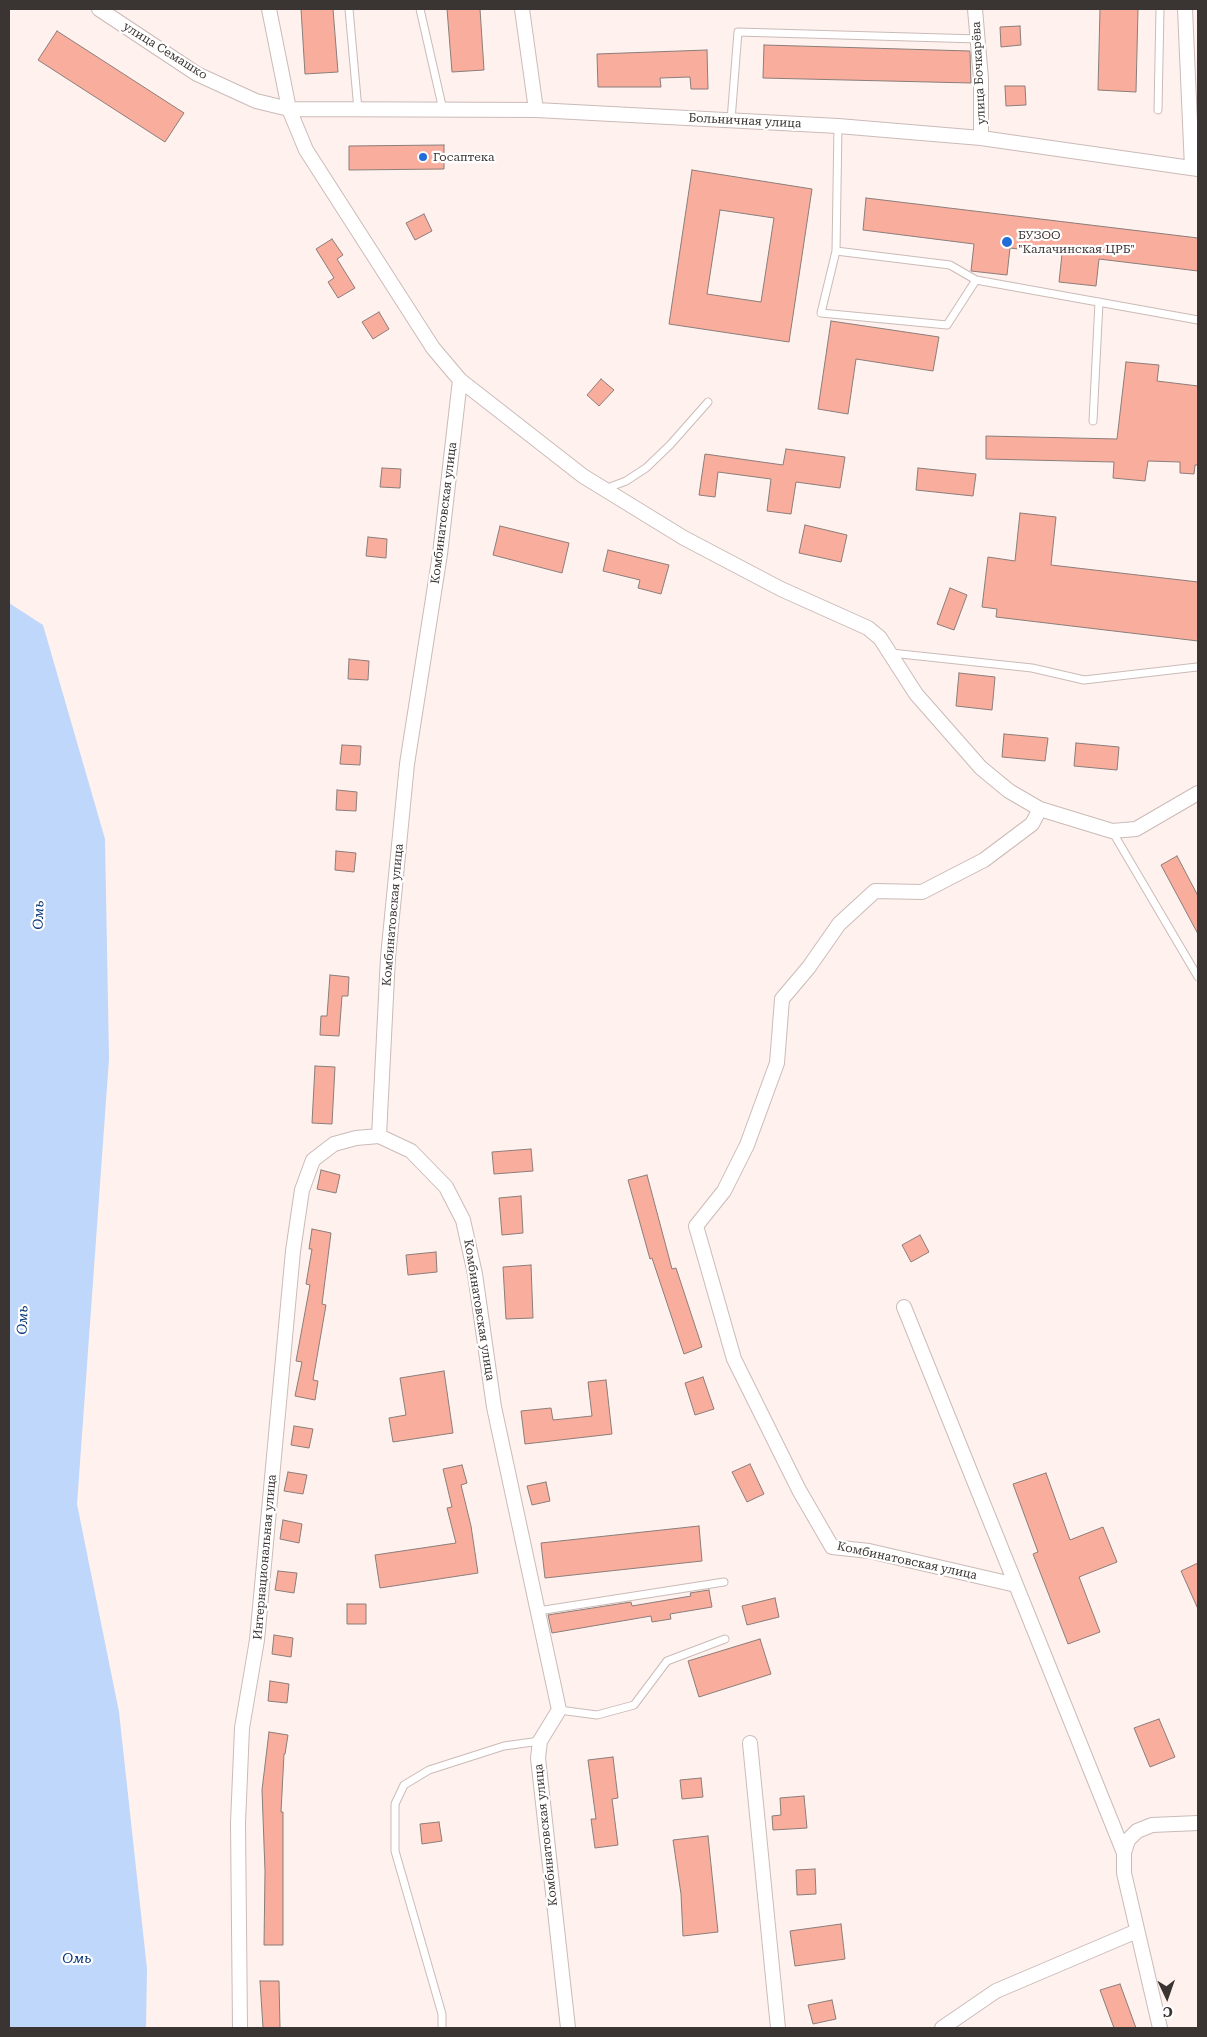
<!DOCTYPE html>
<meta charset="utf-8">
<style>
body{margin:0}
#map{position:relative;width:1207px;height:2037px;overflow:hidden;background:#fff1ee;font-family:"Roboto Serif",serif}
canvas{display:block}
.frame{position:absolute;inset:0;border:10px solid #3a3432;pointer-events:none}
.north{position:absolute;left:1142px;top:1972px;width:50px;height:50px;-webkit-text-stroke:4px #fff;paint-order:stroke;rotate:177deg;font-size:14px;font-weight:700;line-height:20px;text-align:center;color:#3a3432}
.north::after{content:'';display:block;margin:auto;width:18px;height:22px;background:#3a3432;clip-path:polygon(50% 0,100% 100%,50% 72%,0 100%)}
</style>
<div id="map">
<canvas width="1207" height="2037"></canvas>
<div class="frame"></div>
<div class="north">С</div>
</div>
<script>
const g = document.querySelector('canvas').getContext('2d');
g.lineJoin = 'round';
function paint(path, color) { g.fillStyle = color; g.fill(path, 'evenodd'); }
const poly = rows => new Path2D(rows.map(r => 'M' + r).join(''));
function strokePath(path, color, width, dash) { g.strokeStyle = color; g.lineWidth = width; g.lineCap = dash ? 'butt' : 'round'; g.setLineDash(dash || []); g.stroke(path); }
function label(font, color, halo, rows, align = 'center') {
  g.font = font + ' "Roboto Serif",serif'; g.lineWidth = 4.5; g.setLineDash([]); g.textBaseline = 'middle'; g.strokeStyle = halo; g.fillStyle = color; for (const [text, x, y, turn = 0] of rows) {
    g.save(); g.translate(x, y); g.rotate((+turn || 0) * Math.PI / 180); g.textAlign = isNaN(turn) ? turn : align; if (halo) g.strokeText(text, 0, 0); g.fillText(text, 0, 0); g.restore();
  }
}
paint(poly([
 [9,603,43,625,105,839,109,1059,77,1504,119,1712,147,1969,146,2028,9,2028]
]), '#bfd7fa');
const building = poly([
 [301,9,333,9,338,72,305,74,301,9],
 [447,9,480,9,484,70,452,72,447,9],
 [1100,9,1138,9,1136,92,1098,90,1100,9],
 [1020,26,1021,45,1001,47,1000,27,1020,26],
 [57,31,184,113,165,142,38,60,57,31],
 [764,45,970,51,971,83,763,78,764,45],
 [707,50,708,89,691,89,690,77,660,78,661,87,598,87,597,54,707,50],
 [1005,86,1025,86,1026,105,1006,106,1005,86],
 [444,145,444,169,349,170,349,146,444,145],
 [692,170,812,189,789,342,669,324,692,170],
 [720,210,774,218,761,302,707,294,720,210],
 [866,198,1198,238,1198,271,1099,259,1096,286,1059,282,1062,254,1010,248,1007,275,971,271,974,244,863,230,866,198],
 [424,214,432,231,415,240,406,223,424,214],
 [332,239,343,255,337,259,355,288,338,298,328,282,334,278,316,249,332,239],
 [379,312,389,329,373,339,362,322,379,312],
 [831,321,939,337,933,371,856,359,848,414,818,409,831,321],
 [1126,362,1159,365,1157,381,1198,386,1198,465,1195,465,1194,474,1180,473,1180,462,1148,461,1145,481,1113,478,1114,462,986,459,986,436,1117,439,1126,362],
 [601,379,614,390,599,406,587,395,601,379],
 [786,449,845,457,840,488,796,482,791,514,767,511,771,479,718,472,715,497,699,495,705,454,783,465,786,449],
 [382,468,401,469,400,488,380,487,382,468],
 [918,468,976,474,973,496,916,490,918,468],
 [1020,513,1056,517,1051,565,1198,582,1198,641,996,617,997,609,982,607,988,557,1015,561,1020,513],
 [805,525,847,535,841,562,799,553,805,525],
 [500,526,569,543,562,573,493,555,500,526],
 [368,537,387,539,386,558,366,556,368,537],
 [608,550,669,565,661,594,638,588,640,580,603,571,608,550],
 [950,588,967,595,954,630,937,624,950,588],
 [349,659,369,661,368,680,348,679,349,659],
 [959,673,995,677,992,710,956,706,959,673],
 [1004,734,1048,738,1045,761,1002,757,1004,734],
 [1076,743,1119,747,1117,770,1074,766,1076,743],
 [342,745,361,746,360,765,340,764,342,745],
 [337,790,357,792,356,811,336,810,337,790],
 [336,851,356,853,354,872,335,870,336,851],
 [1177,856,1198,896,1198,934,1161,865,1177,856],
 [330,975,349,977,348,996,342,996,339,1036,320,1035,321,1016,327,1016,330,975],
 [315,1066,335,1067,332,1124,312,1123,315,1066],
 [531,1149,533,1171,494,1174,492,1152,531,1149],
 [321,1170,340,1175,336,1193,317,1189,321,1170],
 [647,1175,672,1269,676,1268,702,1347,684,1354,652,1258,650,1259,628,1180,647,1175],
 [521,1196,523,1233,502,1235,499,1198,521,1196],
 [312,1229,331,1233,322,1304,326,1305,313,1380,318,1381,315,1400,295,1396,302,1362,296,1361,310,1285,306,1284,312,1249,309,1249,312,1229],
 [920,1235,929,1252,911,1262,902,1245,920,1235],
 [436,1252,437,1272,408,1275,406,1255,436,1252],
 [531,1265,533,1318,506,1319,503,1267,531,1265],
 [444,1371,453,1433,393,1442,389,1418,406,1415,400,1378,444,1371],
 [703,1377,714,1409,695,1415,685,1383,703,1377],
 [606,1380,612,1434,525,1444,521,1411,551,1408,553,1420,592,1416,588,1382,606,1380],
 [294,1426,313,1429,309,1448,291,1445,294,1426],
 [750,1464,764,1494,747,1502,732,1472,750,1464],
 [462,1465,467,1483,461,1485,471,1526,478,1573,380,1588,375,1555,456,1543,447,1508,452,1507,443,1469,462,1465],
 [288,1472,307,1475,303,1494,284,1491,288,1472],
 [1046,1473,1070,1540,1103,1527,1117,1562,1079,1577,1100,1632,1068,1644,1033,1554,1038,1552,1013,1484,1046,1473],
 [546,1482,550,1501,532,1505,527,1486,546,1482],
 [283,1520,302,1524,299,1543,280,1539,283,1520],
 [699,1526,702,1561,545,1578,541,1543,699,1526],
 [1198,1563,1198,1609,1181,1571,1198,1563],
 [278,1571,297,1573,294,1593,275,1590,278,1571],
 [709,1590,712,1607,670,1614,671,1619,652,1622,651,1616,552,1633,548,1615,631,1602,632,1606,691,1596,690,1593,709,1590],
 [775,1598,779,1617,747,1625,742,1606,775,1598],
 [347,1604,366,1604,366,1624,347,1624,347,1604],
 [274,1635,293,1638,291,1657,272,1654,274,1635],
 [760,1639,771,1674,699,1697,688,1661,760,1639],
 [270,1681,289,1684,287,1703,268,1701,270,1681],
 [1159,1719,1175,1757,1150,1767,1134,1728,1159,1719],
 [269,1732,288,1735,285,1754,284,1754,281,1812,283,1812,283,1945,264,1945,265,1871,262,1790,269,1732],
 [613,1757,618,1798,612,1799,618,1845,595,1848,591,1819,596,1819,588,1760,613,1757],
 [701,1778,703,1797,682,1799,680,1780,701,1778],
 [804,1796,807,1828,773,1830,772,1816,781,1815,780,1798,804,1796],
 [439,1822,442,1841,422,1844,420,1824,439,1822],
 [708,1836,718,1932,683,1936,681,1894,673,1840,708,1836],
 [815,1869,816,1894,797,1895,796,1870,815,1869],
 [841,1924,845,1959,795,1966,790,1931,841,1924],
 [260,1981,279,1981,280,2028,263,2028,260,1981],
 [1120,1984,1136,2028,1114,2028,1100,1990,1120,1984],
 [832,2000,836,2019,813,2024,808,2005,832,2000]
]);
paint(building, '#f9ad9c');
strokePath(building, '#8b7d7a', 1);
const service = poly([
 [349,9,358,110],
 [420,9,443,110],
 [1158,110,1160,9],
 [731,120,738,32,978,39],
 [838,126,836,251,821,313,947,325,976,280],
 [836,251,950,265,976,280,1198,320],
 [1093,421,1099,302],
 [605,489,626,481,646,468,670,445,708,402],
 [891,653,1032,668,1084,680,1197,667],
 [1112,831,1198,977],
 [538,1611,724,1582],
 [559,1710,597,1715,634,1705,667,1661,725,1639],
 [442,2028,442,2014,395,1851,395,1804,404,1785,429,1770,504,1746,540,1741]
]);
const minor = poly([
 [99,9,197,74,256,101,289,109,536,110,838,126,981,138,1198,169],
 [269,9,289,109,306,150,433,348,460,380,583,476,684,538,781,589,868,628,880,638,916,694,981,768,1009,791,1040,809,1112,831,1136,829,1198,793],
 [522,9,536,110],
 [975,9,981,79,981,138],
 [1185,9,1192,168],
 [379,1136,411,1151,446,1187,463,1220,475,1274,494,1407,559,1710,540,1741,538,1758,568,2028],
 [379,1136,388,957,407,764,440,554,460,380],
 [904,1307,1124,1853,1124,1873,1160,2028],
 [1016,1585,869,1551,832,1547,799,1490,734,1359,696,1226,724,1191,747,1145,777,1063,782,999,809,967,839,924,875,891,922,892,984,860,1032,824,1040,809],
 [750,1743,778,2028],
 [1124,1853,1128,1840,1137,1831,1152,1825,1198,1823],
 [240,2028,238,1823,242,1728,257,1640,293,1251,302,1190,313,1160,334,1144,356,1138,379,1136],
 [942,2028,996,1991,1137,1931]
]);
strokePath(service, '#cbbbb8', 9);
strokePath(minor, '#cbbbb8', 16);
strokePath(service, '#fff', 7);
strokePath(minor, '#fff', 14);
for (const [x, y, r, color] of [
 [423,157,5,"#216ed9"],
 [1007,242,6,"#216ed9"]
]) { const dot = new Path2D(); dot.arc(x, y, r, 0, 2 * Math.PI); g.fillStyle = color; g.fill(dot); strokePath(dot, '#fff', 2); }
label('12px', '#3a3432', '#fff', [
 ["улица Семашко",165,51,32],
 ["улица Бочкарёва",979,73,-93],
 ["Больничная улица",745,121,3],
 ["Комбинатовская улица",444,513,-83],
 ["Комбинатовская улица",393,915,-85],
 ["Комбинатовская улица",479,1310,81],
 ["Интернациональная улица",265,1557,-85],
 ["Комбинатовская улица",907,1561,12],
 ["Комбинатовская улица",546,1835,-96]
]);
label('12px', '#3a3432', '#fff', [
 ["Госаптека",433,157],
 ["БУЗОО",1018,235],
 ["\"Калачинская ЦРБ\"",1018,249]
], 'left');
label('italic 14px', '#0a3a7c', '#fff', [
 ["Омь",39,915,-88],
 ["Омь",23,1320,-88],
 ["Омь",77,1959]
]);
</script>
